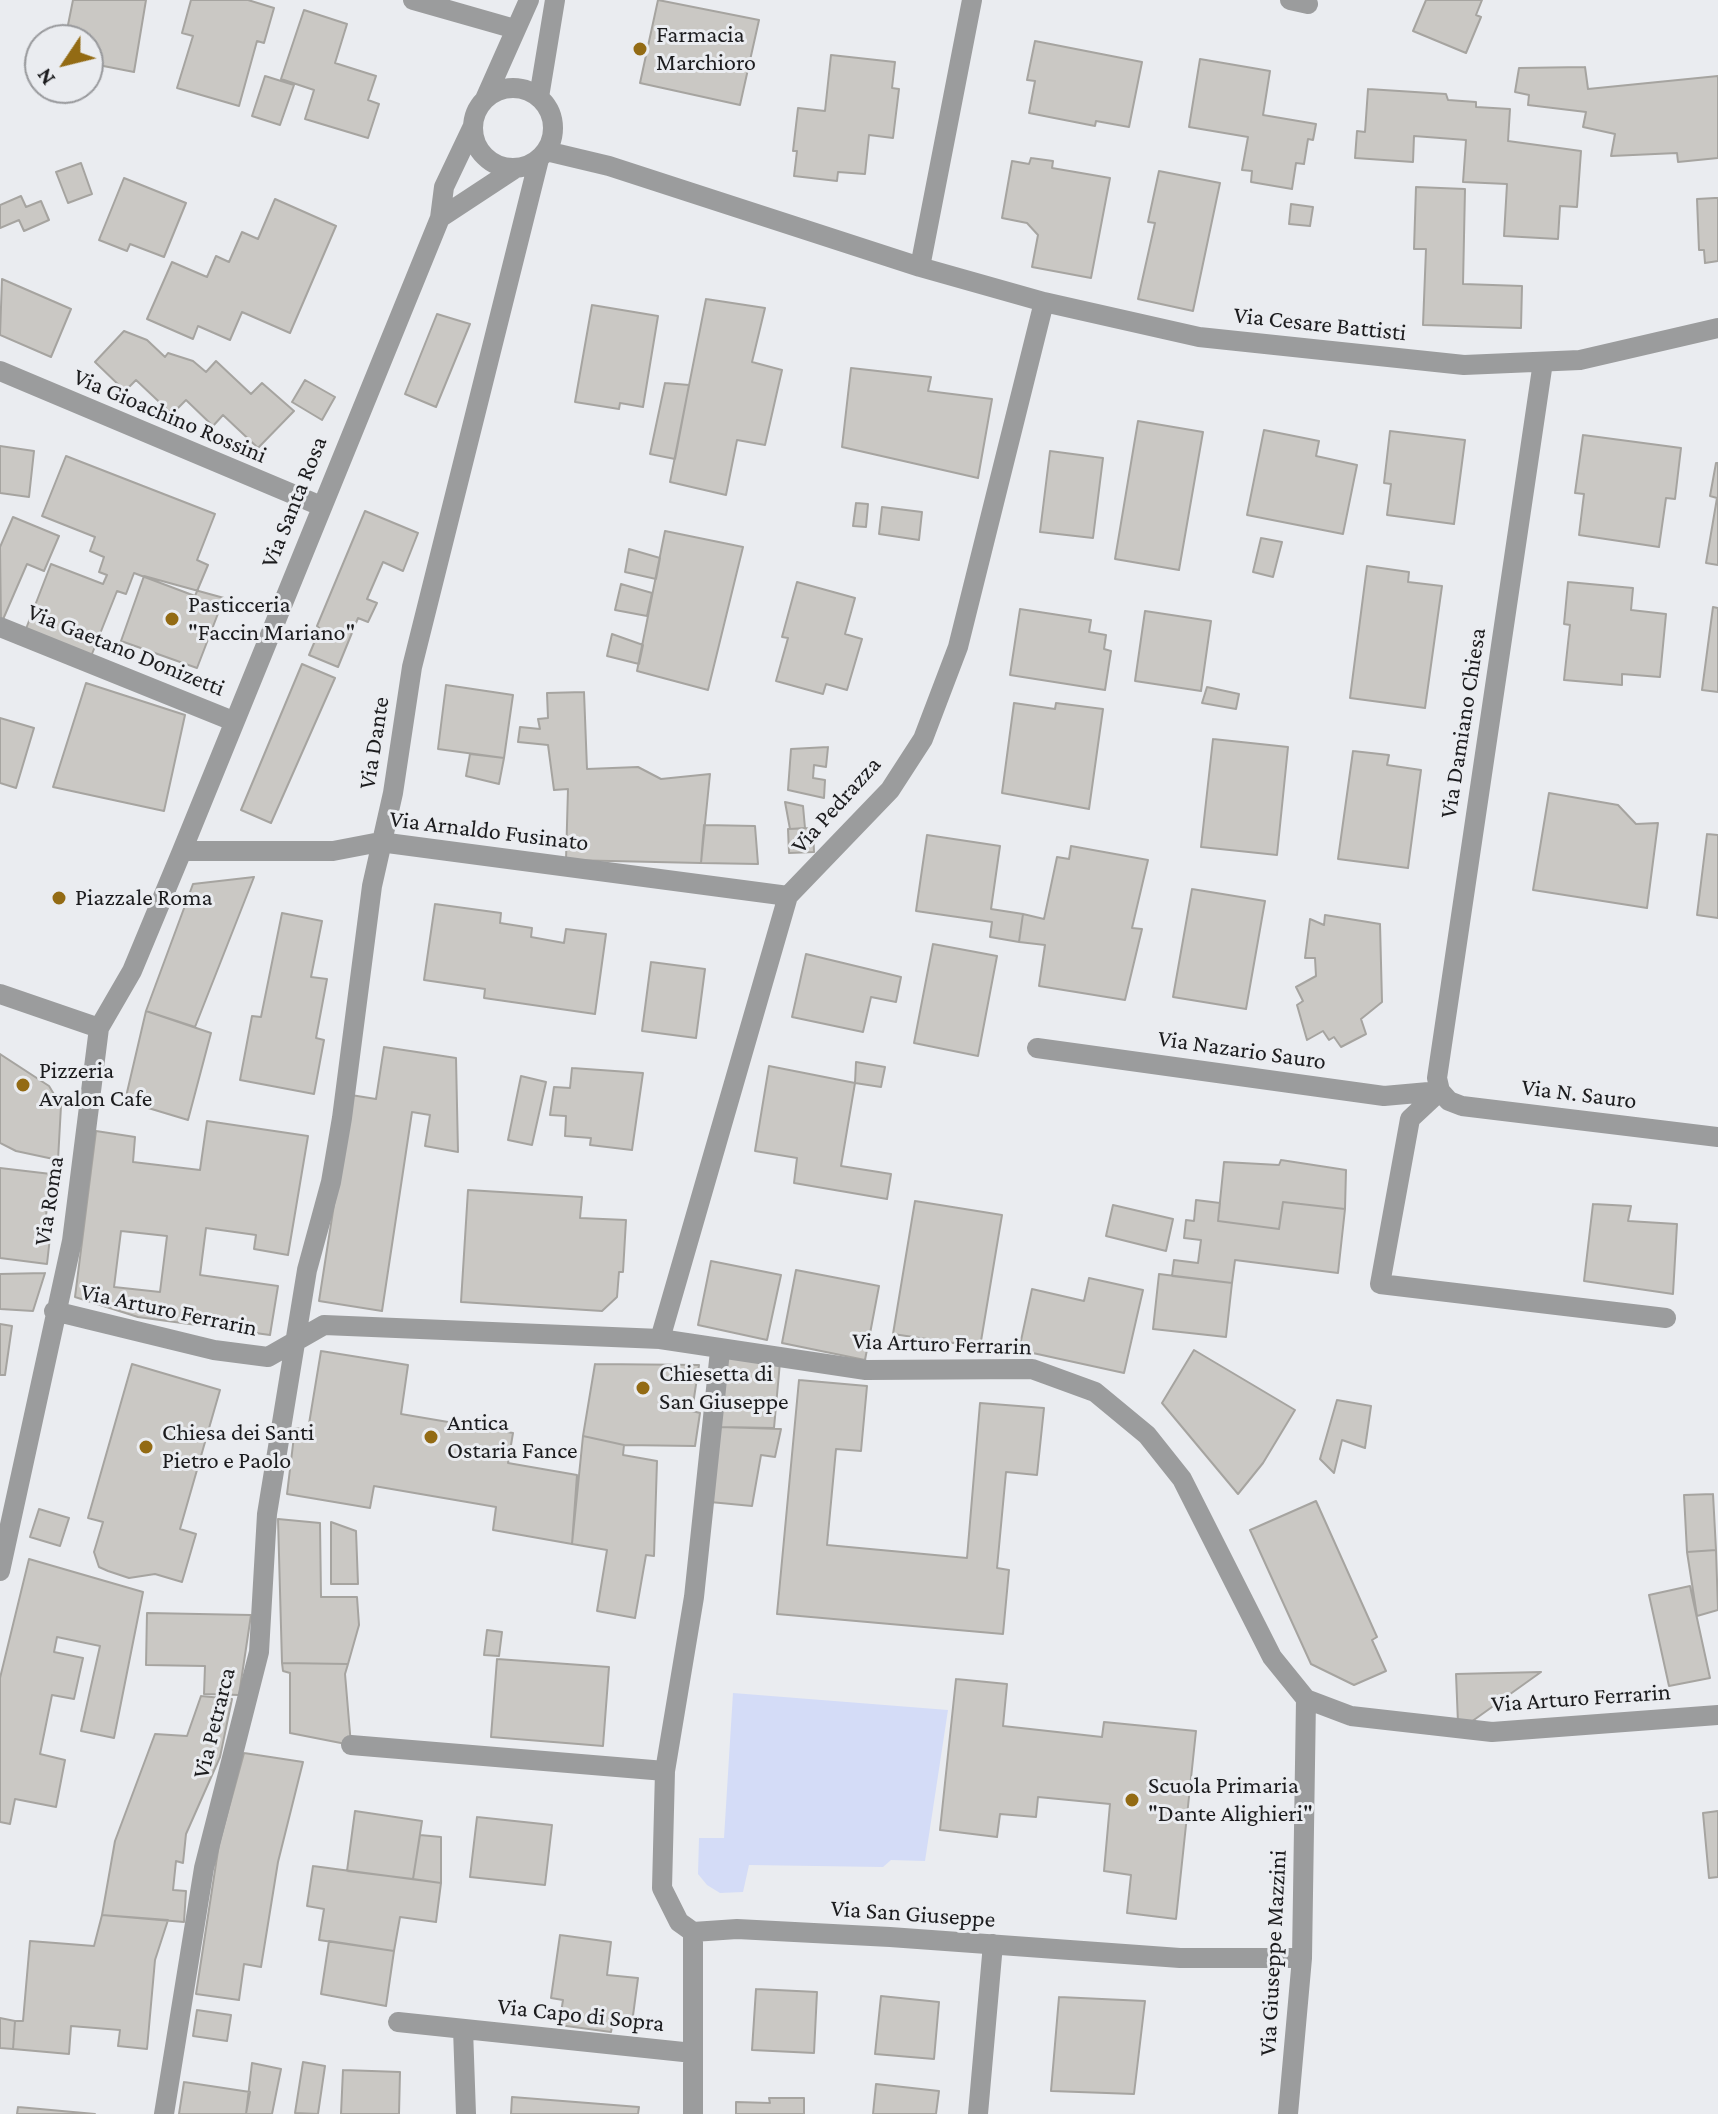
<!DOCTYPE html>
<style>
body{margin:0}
#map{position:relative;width:1718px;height:2114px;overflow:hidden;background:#eaecf0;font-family:"Crimson Pro",serif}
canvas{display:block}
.north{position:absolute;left:24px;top:24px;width:80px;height:80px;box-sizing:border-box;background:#eaecf0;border:2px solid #98999c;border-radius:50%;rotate:235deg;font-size:22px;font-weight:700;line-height:32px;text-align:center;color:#1c1c1e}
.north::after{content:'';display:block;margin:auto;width:28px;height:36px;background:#936b14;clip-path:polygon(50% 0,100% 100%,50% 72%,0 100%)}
</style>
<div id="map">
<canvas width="1718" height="2114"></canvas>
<div class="north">N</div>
</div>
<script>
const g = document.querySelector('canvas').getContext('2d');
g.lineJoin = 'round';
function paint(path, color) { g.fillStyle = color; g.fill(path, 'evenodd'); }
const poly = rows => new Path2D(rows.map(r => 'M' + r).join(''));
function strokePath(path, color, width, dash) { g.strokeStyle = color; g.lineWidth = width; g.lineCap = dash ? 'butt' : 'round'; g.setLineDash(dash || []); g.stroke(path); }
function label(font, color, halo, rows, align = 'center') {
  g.font = font + ' "Crimson Pro",serif'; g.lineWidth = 6; g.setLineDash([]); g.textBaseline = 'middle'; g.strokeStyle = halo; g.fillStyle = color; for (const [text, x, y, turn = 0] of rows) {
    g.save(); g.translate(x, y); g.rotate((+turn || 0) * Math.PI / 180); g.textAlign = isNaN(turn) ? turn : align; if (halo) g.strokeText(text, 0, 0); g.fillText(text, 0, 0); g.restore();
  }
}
paint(poly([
 [733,1693,948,1710,925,1861,891,1860,883,1867,749,1865,743,1892,720,1893,707,1885,698,1874,699,1838,724,1838]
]), '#d4dcf7');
const building = poly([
 [73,0,146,0,134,72,88,63,88,40,65,40,73,0],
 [191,0,248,0,274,8,264,43,257,41,239,106,177,88,193,36,182,33,191,0],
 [658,0,759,20,740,105,640,83,658,0],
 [1426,0,1482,0,1476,15,1481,17,1466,53,1413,31,1426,0],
 [304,10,347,24,335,63,376,76,368,100,379,104,368,138,305,119,314,90,281,79,304,10],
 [1035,41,1142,62,1129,127,1096,121,1095,126,1029,113,1035,81,1027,80,1035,41],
 [831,55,895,62,892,88,899,89,893,138,869,135,865,174,838,172,837,181,794,176,797,151,793,151,798,108,825,111,831,55],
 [1200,59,1270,71,1263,115,1316,124,1313,140,1308,139,1304,164,1296,163,1292,189,1251,182,1252,171,1242,170,1248,137,1189,127,1200,59],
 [1585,67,1588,89,1718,76,1718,158,1678,162,1677,153,1611,156,1615,134,1583,127,1586,112,1528,105,1529,95,1515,92,1519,68,1585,67],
 [265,76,294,85,280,125,252,116,265,76],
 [1368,89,1446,94,1448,100,1476,102,1476,107,1510,109,1508,141,1581,151,1577,207,1560,206,1558,239,1504,236,1507,184,1463,182,1466,140,1414,136,1413,162,1355,158,1357,131,1365,132,1368,89],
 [1031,158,1053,161,1052,168,1110,178,1091,278,1032,267,1038,235,1027,223,1002,218,1012,161,1029,164,1031,158],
 [81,163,92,194,68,203,56,172,81,163],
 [1159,171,1220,183,1193,311,1138,299,1155,223,1148,222,1159,171],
 [124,178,186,203,164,257,130,244,127,251,99,240,124,178],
 [1416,187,1465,189,1463,284,1522,286,1521,328,1423,325,1426,249,1414,249,1416,187],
 [21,196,26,207,41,201,49,220,24,231,19,220,0,228,0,205,21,196],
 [1715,198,1718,198,1718,261,1705,263,1704,250,1699,250,1697,199,1715,198],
 [275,199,336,226,290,333,242,312,230,340,198,326,193,339,147,319,172,262,207,277,216,256,229,262,242,232,258,239,275,199],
 [1291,204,1313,207,1310,226,1289,224,1291,204],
 [2,279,71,309,51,357,0,335,2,279],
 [706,299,765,308,752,362,782,370,765,445,737,440,726,495,670,482,706,299],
 [592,305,658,316,643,407,620,403,619,409,575,402,592,305],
 [437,314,470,324,436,407,405,394,437,314],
 [124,331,147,340,165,357,168,353,193,361,206,372,216,361,251,394,262,383,294,411,258,448,223,415,213,426,186,400,172,414,136,380,125,391,95,362,124,331],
 [851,368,931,377,928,391,992,399,978,478,842,447,851,368],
 [305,380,335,397,322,420,292,402,305,380],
 [665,383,689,385,675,459,650,454,665,383],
 [1138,421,1203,432,1179,570,1115,559,1138,421],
 [1264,430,1319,441,1316,456,1357,465,1343,534,1247,515,1264,430],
 [1390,431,1465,440,1454,524,1387,515,1391,484,1384,483,1390,431],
 [1583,435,1681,448,1675,499,1666,498,1659,547,1579,535,1584,494,1575,493,1583,435],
 [0,446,34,451,29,497,0,493,0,446],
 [1050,451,1103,458,1093,538,1040,532,1050,451],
 [66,456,215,514,197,560,208,565,195,596,134,573,126,594,117,591,90,659,24,634,51,564,103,584,107,575,99,572,104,557,90,551,95,537,42,516,66,456],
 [1716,463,1718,463,1718,565,1706,563,1717,498,1710,496,1716,463],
 [856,503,868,504,866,527,853,526,856,503],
 [882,507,922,512,919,540,879,534,882,507],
 [365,511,418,533,403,571,383,562,367,599,377,603,368,622,358,618,338,667,309,655,320,629,317,626,365,511],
 [13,517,59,536,44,571,27,564,1,624,0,547,13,517],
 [665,531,743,547,708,690,637,671,665,531],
 [1261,538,1282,542,1273,577,1253,572,1261,538],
 [629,549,660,558,656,579,625,572,629,549],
 [1367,566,1409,572,1408,582,1442,586,1425,708,1350,698,1367,566],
 [144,576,224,598,197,668,121,641,144,576],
 [797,582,855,598,845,634,862,639,847,690,826,684,823,694,776,681,788,638,782,637,797,582],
 [1568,582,1633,588,1631,610,1666,614,1660,677,1622,674,1622,685,1564,680,1570,625,1564,624,1568,582],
 [621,584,652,593,647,616,615,610,621,584],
 [1713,607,1718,608,1718,692,1702,690,1713,607],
 [1020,609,1091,620,1089,632,1106,635,1104,649,1111,651,1105,690,1010,675,1020,609],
 [1145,611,1211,621,1201,691,1135,681,1145,611],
 [612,634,643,645,639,664,607,656,612,634],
 [302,664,335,678,271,823,241,810,302,664],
 [86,683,185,715,164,811,53,787,86,683],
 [446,685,513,695,504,758,438,749,446,685],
 [1207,687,1239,694,1236,709,1202,703,1207,687],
 [584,692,587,769,638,767,661,779,710,774,701,863,566,860,568,789,554,790,548,745,518,742,520,727,540,729,538,719,548,718,547,693,584,692],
 [1014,703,1055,709,1056,703,1103,709,1089,809,1002,793,1014,703],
 [0,718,34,728,16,788,0,783,0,718],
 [1213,739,1288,747,1277,855,1201,847,1213,739],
 [828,747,826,767,814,765,813,778,825,780,824,798,788,790,791,749,828,747],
 [1353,751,1389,755,1387,765,1421,770,1408,868,1338,859,1353,751],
 [470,754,504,758,499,784,466,776,470,754],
 [1549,793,1618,805,1636,824,1658,823,1647,908,1533,890,1549,793],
 [785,802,803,806,805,828,790,829,785,802],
 [704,825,755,826,758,864,701,863,704,825],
 [813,828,814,852,789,853,788,829,813,828],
 [1707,834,1718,835,1718,918,1697,915,1707,834],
 [927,835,1000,846,991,909,1023,914,1019,942,990,937,992,922,916,911,927,835],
 [1071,846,1148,860,1132,928,1142,929,1125,1000,1039,986,1045,945,1019,942,1023,914,1044,919,1057,857,1069,859,1071,846],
 [254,877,195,1027,146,1011,193,884,254,877],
 [1192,889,1265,901,1246,1009,1173,997,1192,889],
 [435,904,501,913,500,923,532,928,531,937,564,943,566,929,606,934,595,1014,484,998,485,989,424,980,435,904],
 [282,913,322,921,311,977,327,979,316,1038,324,1040,314,1094,240,1080,252,1016,261,1017,282,913],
 [1325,915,1380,924,1382,1002,1361,1019,1366,1034,1341,1047,1334,1037,1329,1040,1323,1031,1307,1040,1297,1005,1303,1001,1296,987,1316,976,1315,958,1305,958,1310,919,1324,925,1325,915],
 [933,944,997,956,978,1056,914,1043,933,944],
 [806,954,901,977,896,1002,871,997,863,1032,792,1017,806,954],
 [651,962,705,969,696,1038,642,1031,651,962],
 [146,1011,211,1033,188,1120,125,1101,146,1011],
 [384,1047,456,1058,458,1152,425,1146,430,1115,412,1112,382,1311,319,1301,351,1095,376,1099,384,1047],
 [0,1054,49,1086,61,1106,58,1160,16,1151,0,1143,0,1054],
 [856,1062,885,1067,881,1087,855,1083,856,1062],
 [769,1066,855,1083,841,1166,891,1174,887,1199,794,1183,797,1158,755,1151,769,1066],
 [572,1068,643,1073,632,1150,590,1145,591,1138,565,1136,566,1116,550,1115,554,1087,570,1088,572,1068],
 [521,1076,546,1082,532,1145,508,1140,521,1076],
 [207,1121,308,1136,288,1255,254,1249,256,1235,206,1228,200,1275,278,1286,270,1335,138,1317,75,1297,96,1131,135,1137,133,1162,200,1170,207,1121],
 [121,1231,167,1236,160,1292,114,1287,121,1231],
 [1281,1160,1346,1170,1345,1209,1283,1202,1279,1229,1218,1221,1224,1162,1279,1165,1281,1160],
 [0,1168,51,1174,45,1224,51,1228,47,1264,0,1258,0,1168],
 [468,1190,582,1197,580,1218,626,1220,623,1272,619,1272,617,1297,602,1311,461,1302,468,1190],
 [1196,1200,1220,1203,1218,1221,1279,1229,1283,1202,1345,1209,1338,1273,1235,1260,1232,1283,1172,1276,1174,1260,1198,1263,1201,1240,1184,1238,1186,1220,1194,1221,1196,1200],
 [915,1201,1002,1215,980,1347,893,1334,915,1201],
 [1593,1204,1631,1206,1628,1221,1677,1224,1673,1294,1584,1281,1593,1204],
 [1113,1205,1173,1219,1166,1251,1106,1236,1113,1205],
 [711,1261,781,1275,767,1340,698,1325,711,1261],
 [796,1270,879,1286,865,1360,782,1343,796,1270],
 [45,1273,33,1311,0,1309,0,1274,45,1273],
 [1159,1274,1232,1283,1226,1337,1153,1329,1159,1274],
 [1089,1278,1143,1290,1124,1373,1019,1350,1032,1289,1084,1301,1089,1278],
 [0,1324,12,1326,5,1375,0,1375,0,1324],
 [1194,1350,1295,1410,1263,1463,1238,1494,1162,1403,1194,1350],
 [321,1351,408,1365,401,1414,513,1433,508,1463,577,1475,572,1544,493,1530,496,1507,374,1486,370,1508,287,1494,295,1428,308,1430,321,1351],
 [725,1357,780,1362,774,1428,720,1427,725,1357],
 [132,1364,220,1390,180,1529,196,1534,182,1582,155,1574,129,1578,108,1571,99,1567,94,1552,103,1522,88,1518,132,1364],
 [595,1364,699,1365,692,1411,700,1413,695,1446,624,1445,583,1436,595,1364],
 [799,1380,867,1386,861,1451,836,1449,827,1545,967,1558,980,1403,1044,1408,1037,1475,1006,1472,997,1568,1009,1570,1003,1634,777,1614,799,1380],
 [1337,1400,1371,1406,1365,1448,1342,1440,1334,1473,1320,1459,1337,1400],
 [720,1427,781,1429,775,1457,761,1455,752,1506,710,1502,720,1427],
 [583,1436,624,1445,623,1455,657,1461,654,1556,646,1555,635,1618,597,1611,607,1550,572,1544,583,1436],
 [1713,1494,1716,1550,1687,1552,1684,1495,1713,1494],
 [1316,1501,1377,1637,1372,1640,1386,1671,1354,1685,1311,1664,1250,1530,1316,1501],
 [39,1509,69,1518,60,1546,30,1537,39,1509],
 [278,1519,320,1523,321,1597,357,1597,359,1625,348,1664,282,1663,278,1519],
 [331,1522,356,1531,358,1584,331,1584,331,1522],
 [1716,1550,1718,1610,1697,1616,1687,1552,1716,1550],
 [29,1559,143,1592,114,1738,81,1731,100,1646,57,1637,54,1652,83,1658,74,1699,52,1695,40,1754,65,1760,56,1807,15,1799,10,1824,0,1822,0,1678,29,1559],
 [1690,1586,1710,1678,1669,1686,1649,1595,1690,1586],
 [147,1613,251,1615,239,1695,204,1694,205,1666,146,1665,147,1613],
 [487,1630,502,1632,499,1656,484,1655,487,1630],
 [497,1659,609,1667,603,1746,491,1737,497,1659],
 [282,1663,348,1664,345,1674,351,1745,290,1733,290,1673,283,1671,282,1663],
 [1541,1672,1471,1722,1458,1723,1456,1674,1541,1672],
 [956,1679,1007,1684,1003,1726,1102,1737,1104,1722,1196,1731,1176,1919,1127,1913,1131,1875,1104,1871,1110,1804,1038,1797,1036,1817,1000,1814,997,1837,940,1830,956,1679],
 [201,1696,232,1699,220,1757,186,1834,183,1863,176,1861,173,1890,186,1891,184,1922,102,1915,115,1841,155,1734,187,1736,201,1696],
 [244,1753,303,1762,278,1862,261,1967,244,1964,239,2000,196,1994,219,1844,244,1753],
 [355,1811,422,1821,413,1879,347,1871,355,1811],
 [1718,1811,1718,1877,1709,1878,1703,1813,1718,1811],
 [477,1817,552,1825,545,1885,470,1877,477,1817],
 [420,1835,441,1837,441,1883,413,1879,420,1835],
 [313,1866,441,1883,436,1922,400,1917,394,1951,319,1940,324,1909,307,1906,313,1866],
 [102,1915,168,1920,155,1960,147,2049,118,2046,120,2030,71,2026,69,2054,13,2049,15,2021,23,2021,30,1941,94,1946,102,1915],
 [560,1935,611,1942,607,1975,638,1978,632,2023,613,2021,611,2032,559,2025,563,2000,551,1998,560,1935],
 [329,1941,394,1951,386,2006,321,1994,329,1941],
 [756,1989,817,1992,814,2053,752,2050,756,1989],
 [881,1996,939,2002,934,2059,875,2054,881,1996],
 [1059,1997,1145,2001,1134,2094,1051,2091,1059,1997],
 [197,2010,231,2015,227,2041,193,2036,197,2010],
 [0,2018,15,2021,13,2049,0,2048,0,2018],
 [303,2062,325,2066,318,2114,295,2113,303,2062],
 [252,2063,281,2069,272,2114,246,2114,252,2063],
 [343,2070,400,2072,399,2114,341,2114,343,2070],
 [184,2082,250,2092,246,2114,179,2114,184,2082],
 [876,2084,939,2091,936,2114,873,2114,876,2084],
 [512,2097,639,2107,638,2114,511,2114,512,2097],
 [769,2098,804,2098,804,2114,736,2114,736,2102,770,2103,769,2098],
 [18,2107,95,2114,17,2114,18,2107]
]);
paint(building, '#cac8c4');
strokePath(building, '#a6a4a0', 2);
strokePath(poly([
 [413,0,515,29],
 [1290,0,1308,4],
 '473 128a40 40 0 1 1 80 0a40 40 0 1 1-80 0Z',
 [539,97,555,0],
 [485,99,529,0],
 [546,151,609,166,920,267,1044,302,1199,337,1464,365,1580,360,1718,328],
 [440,218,516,168],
 [920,267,972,0],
 [1543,362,1437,1078,1440,1091,1449,1101,1462,1106,1718,1137],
 [0,371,321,506],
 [0,627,233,721],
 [182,851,333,851,380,842,788,896],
 [0,994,99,1028],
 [1037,1048,1384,1096,1440,1091],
 [1440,1091,1410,1119,1380,1284,1666,1318],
 [54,1311,214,1350,268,1357,324,1325,660,1339,866,1370,1032,1369,1095,1392,1147,1435,1182,1479,1272,1657,1306,1699,1351,1716,1492,1732,1718,1715],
 [660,1339,788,896,890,790,923,739,958,647,1044,302],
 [720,1351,694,1597,665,1771,662,1888,679,1922,693,1932,737,1929,890,1937,1180,1958,1302,1958],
 [0,1571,72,1241,99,1028,132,971,182,851,440,218,444,187,473,126],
 [351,1745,665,1771],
 [398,2022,693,2053],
 [463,2029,466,2114],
 [164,2114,204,1868,259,1652,267,1514,307,1270,331,1182,342,1118,372,886,393,793,412,667,539,159],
 [693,2114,693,1932],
 [978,2114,993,1944],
 [1288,2114,1302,1958,1306,1699]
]), '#9b9c9d', 20);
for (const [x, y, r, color] of [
 [640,49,8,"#936b14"],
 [172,619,8,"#936b14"],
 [59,898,8,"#936b14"],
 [23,1085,8,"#936b14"],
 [643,1388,8,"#936b14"],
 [431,1437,8,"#936b14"],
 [146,1447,8,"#936b14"],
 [1132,1800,8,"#936b14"]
]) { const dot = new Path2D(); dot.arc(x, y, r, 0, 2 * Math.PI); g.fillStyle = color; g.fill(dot); strokePath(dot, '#eaecf0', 3); }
label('24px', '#1c1c1e', '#eaecf0', [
 ["Farmacia",656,35],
 ["Marchioro",656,63],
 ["Pasticceria",188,605],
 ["\"Faccin Mariano\"",188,633],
 ["Piazzale Roma",75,898],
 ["Pizzeria",39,1071],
 ["Avalon Cafe",39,1099],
 ["Chiesetta di",659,1374],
 ["San Giuseppe",659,1402],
 ["Antica",447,1423],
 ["Ostaria Fance",447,1451],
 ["Chiesa dei Santi",162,1433],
 ["Pietro e Paolo",162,1461],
 ["Scuola Primaria",1148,1786],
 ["\"Dante Alighieri\"",1148,1814]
], 'left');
label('24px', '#1c1c1e', '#eaecf0', [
 ["Via Cesare Battisti",1320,324,6],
 ["Via Gioachino Rossini",170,416,23],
 ["Via Santa Rosa",294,502,-68],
 ["Via Gaetano Donizetti",126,650,22],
 ["Via Damiano Chiesa",1463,723,-81],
 ["Via Dante",374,743,-81],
 ["Via Pedrazza",836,805,-48],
 ["Via Arnaldo Fusinato",489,831,7],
 ["Via Nazario Sauro",1242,1050,8],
 ["Via N. Sauro",1579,1094,7],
 ["Via Roma",49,1201,-81],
 ["Via Arturo Ferrarin",169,1310,12],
 ["Via Arturo Ferrarin",942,1344,2],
 ["Via Arturo Ferrarin",1581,1698,-4],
 ["Via Petrarca",214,1723,-76],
 ["Via San Giuseppe",913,1914,4],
 ["Via Giuseppe Mazzini",1273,1953,-87],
 ["Via Capo di Sopra",581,2015,6]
]);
</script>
